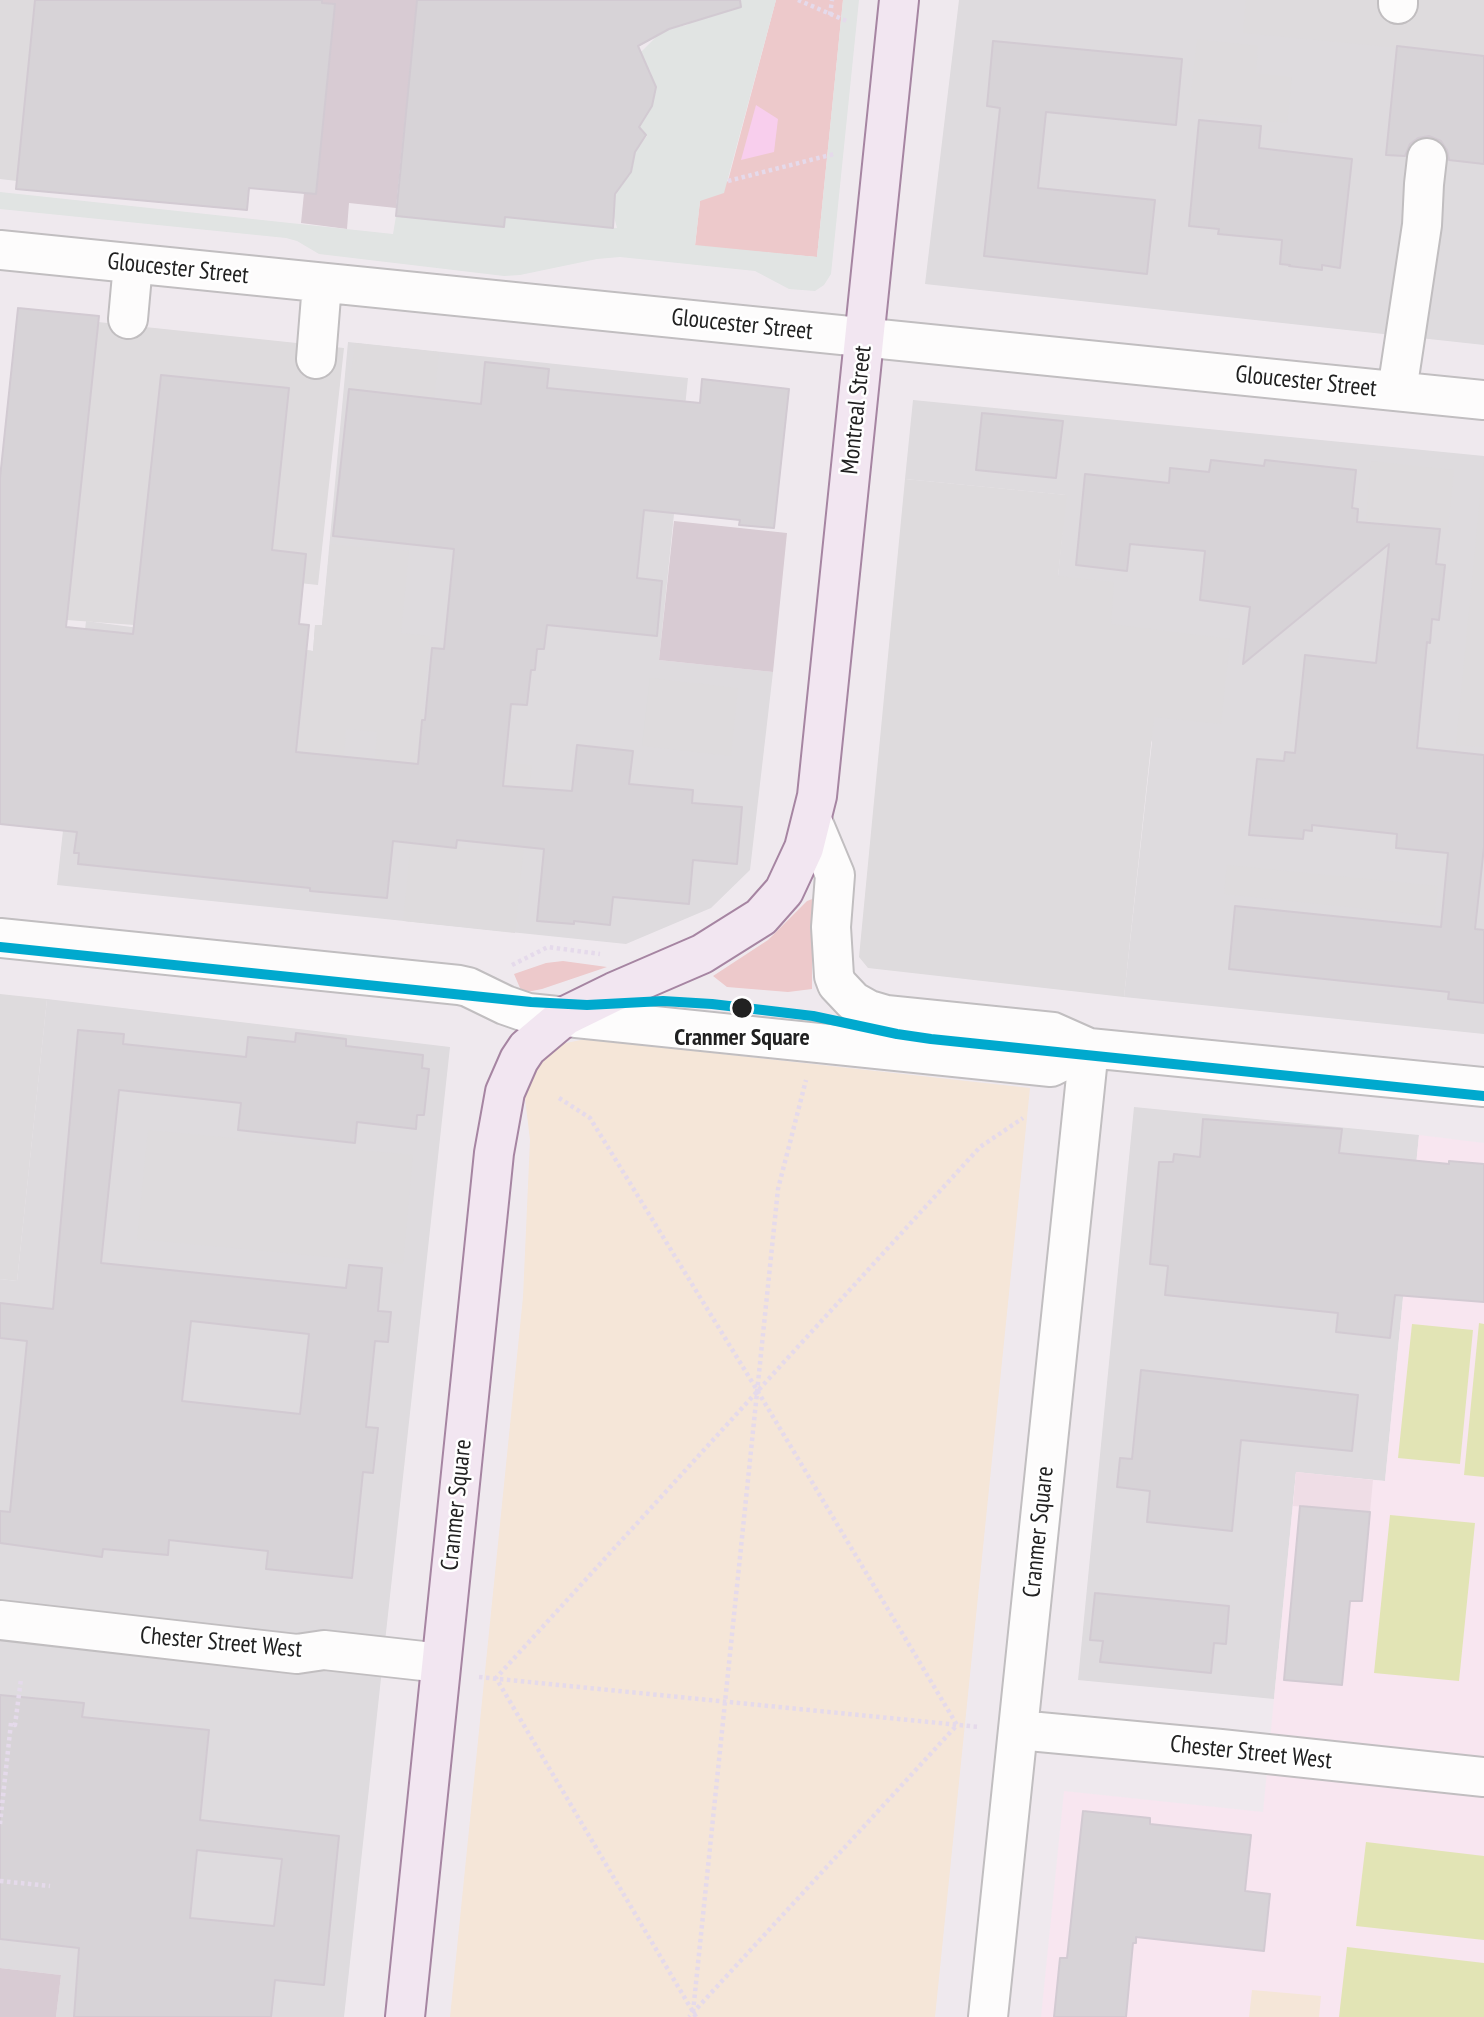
<!DOCTYPE html>
<style>
body{margin:0}
canvas{display:block;background:#efe9ee}
</style>
<canvas width="1484" height="2017"></canvas>
<script>
const g = document.querySelector('canvas').getContext('2d');
g.lineJoin = 'round';
function paint(path, color) { g.fillStyle = color; g.fill(path, 'evenodd'); }
const poly = rows => new Path2D(rows.map(r => 'M' + r).join(''));
function strokePath(path, color, width, dash) { g.strokeStyle = color; g.lineWidth = width; g.lineCap = dash ? 'butt' : 'round'; g.setLineDash(dash || []); g.stroke(path); }
function label(font, color, halo, rows, align = 'center') {
  g.font = font + ' "PT Sans Narrow",sans-serif'; g.lineWidth = 5; g.setLineDash([]); g.textBaseline = 'middle'; g.strokeStyle = halo; g.fillStyle = color; for (const [text, x, y, turn = 0] of rows) {
    g.save(); g.translate(x, y); g.rotate((+turn || 0) * Math.PI / 180); g.textAlign = isNaN(turn) ? turn : align; if (halo) g.strokeText(text, 0, 0); g.fillText(text, 0, 0); g.restore();
  }
}
paint(poly([
 [959,0,1484,0,1484,345,925,284],
 [348,342,688,378,659,660,773,672,750,870,711,908,626,944,57,885,86,621,313,651,315,625,322,625],
 [913,400,1484,456,1484,1034,1124,997,1152,742,1058,576,1066,495,905,479],
 [47,999,450,1047,344,2017,56,2017,61,1975,0,1968,0,1279,17,1281],
 [1134,1107,1419,1135,1385,1481,1296,1473,1274,1699,1078,1680]
]), '#dedbde');
paint(poly([
 [1419,1135,1484,1143,1484,2017,1041,2017,1064,1791,1263,1812,1296,1472,1385,1481]
]), '#f8e6f0');
paint(poly([
 [322,0,417,0,396,208,349,203,347,229,301,223,304,193,316,194,334,4,322,3],
 [674,521,787,533,773,672,659,660],
 [0,1968,61,1975,56,2017,0,2017]
]), '#d8cbd3');
paint(poly([
 [1296,1472,1373,1480,1370,1512,1293,1506]
]), '#efdde6');
paint(poly([
 [776,0,843,0,817,257,695,246,700,201,728,181],
 [815,898,816,920,812,944,812,989,788,992,727,987,713,976,768,940,807,901],
 [563,961,607,967,542,989,527,992,520,988,514,974,546,963]
]), '#edc9cb');
paint(poly([
 [756,105,778,119,774,152,741,160]
]), '#f8ceed');
paint(poly([
 [586,1039,1030,1088,935,2017,450,2017,523,1297,530,1140,524,1090,541,1048],
 [1252,1990,1321,1996,1319,2017,1249,2017]
]), '#f5e6d8');
paint(poly([
 [1479,1323,1484,1324,1484,1477,1464,1475],
 [1412,1324,1473,1330,1460,1464,1398,1458],
 [1390,1515,1475,1523,1459,1681,1374,1673],
 [1366,1842,1484,1856,1484,1940,1356,1926],
 [1347,1947,1484,1963,1484,2017,1339,2017]
]), '#e2e4b5');
paint(poly([
 [0,0,35,0,17,181,0,179],
 [1246,0,1484,0,1484,56,1243,33],
 [1197,39,1258,46,1256,73,1292,77,1287,123,1189,112],
 [98,322,344,348,318,585,290,582,272,550,289,388,161,375,134,625,67,620],
 [355,343,439,352,434,398,349,389],
 [1484,456,1484,747,1456,745],
 [1371,461,1454,470,1448,530,1366,521],
 [905,479,1067,495,1058,576,1114,582,1111,624,1230,639,1221,724,1154,717,1124,997,868,968,859,957],
 [330,544,409,551,401,633,430,636,418,764,375,761,377,732,346,729,344,756,298,752,307,650,313,651,315,625,322,625],
 [650,678,738,688,731,756,642,746],
 [505,762,532,765,515,933,403,921,411,843,495,851],
 [1227,865,1438,886,1434,916,1224,894],
 [0,994,47,999,17,1281,0,1279],
 [148,1130,413,1155,403,1264,137,1239]
]), '#dedbdd');
paint(poly([
 [697,0,776,0,724,193,700,201,695,245,817,257,843,0,859,0,831,274,824,285,815,291,789,289,755,271,620,257,597,259,520,275,504,276,319,254,297,241,286,238,0,209,0,192,393,234,396,216,503,227,505,217,617,228,613,213,615,194,630,174,635,152,647,136,637,125,652,106,656,88,650,71,638,55,658,35,669,29,687,25,693,19]
]), '#e1e4e3');
const building = poly([
 [35,0,322,0,322,3,335,4,316,194,249,188,247,210,16,189,35,0],
 [417,0,740,0,741,7,669,29,638,46,656,87,652,106,639,127,646,135,635,152,631,172,615,194,613,228,505,217,504,227,396,216,417,0],
 [993,41,1182,59,1176,125,1046,112,1038,188,1155,200,1147,274,984,256,1000,108,987,106,993,41],
 [1397,46,1484,56,1484,164,1449,160,1447,150,1441,141,1429,136,1418,138,1410,144,1405,156,1386,155,1397,46],
 [1199,120,1261,126,1259,148,1352,159,1340,268,1322,265,1322,270,1289,266,1290,265,1280,264,1282,240,1218,234,1219,229,1189,226,1199,120],
 [18,308,99,316,66,627,133,634,161,375,289,388,272,550,306,554,299,624,309,625,296,752,418,764,422,720,425,720,432,648,444,649,454,549,333,536,349,389,481,404,485,362,549,369,547,388,700,403,702,379,789,389,774,528,739,525,740,520,644,510,637,578,662,581,657,636,547,625,544,649,537,649,535,670,531,670,527,705,511,704,503,786,572,791,577,745,633,751,629,784,693,790,692,803,742,807,737,864,693,860,689,904,613,897,610,925,574,921,574,924,537,921,544,849,457,840,456,848,393,841,387,898,310,891,310,888,78,864,79,853,74,853,77,832,0,824,0,478,18,308],
 [982,413,1063,421,1056,478,976,470,982,413],
 [1211,460,1264,466,1265,460,1356,470,1352,508,1358,509,1357,522,1440,529,1436,564,1445,565,1439,620,1432,619,1430,643,1427,642,1417,748,1484,755,1484,847,1475,929,1484,930,1484,1003,1448,999,1449,992,1229,969,1235,906,1441,927,1448,853,1396,848,1397,834,1312,825,1312,831,1304,830,1303,839,1249,835,1257,759,1284,761,1285,752,1295,753,1305,655,1376,663,1389,544,1243,664,1250,607,1200,600,1205,551,1130,544,1127,571,1076,565,1085,474,1169,483,1170,468,1209,472,1211,460],
 [78,1030,124,1034,123,1044,246,1057,248,1037,295,1042,296,1033,346,1039,346,1046,423,1055,422,1068,429,1069,424,1115,417,1115,416,1129,357,1122,355,1143,238,1130,241,1103,119,1090,101,1263,346,1288,349,1265,382,1268,378,1311,391,1312,388,1342,375,1341,366,1427,378,1428,373,1473,363,1472,352,1578,266,1569,268,1551,169,1540,168,1555,103,1549,102,1557,0,1543,0,1511,10,1512,27,1341,0,1338,0,1303,53,1309,78,1030],
 [191,1321,309,1334,300,1414,182,1401,191,1321],
 [1203,1119,1342,1129,1339,1153,1449,1164,1449,1161,1484,1164,1484,1302,1395,1295,1390,1338,1336,1332,1338,1313,1165,1295,1168,1266,1150,1264,1159,1162,1173,1162,1174,1154,1200,1157,1203,1119],
 [1141,1370,1358,1395,1352,1451,1241,1440,1232,1531,1147,1522,1150,1491,1117,1487,1120,1458,1132,1459,1141,1370],
 [1300,1506,1370,1512,1362,1601,1350,1601,1342,1685,1284,1680,1300,1506],
 [1095,1593,1229,1606,1226,1644,1214,1643,1211,1673,1100,1662,1103,1641,1090,1640,1095,1593],
 [0,1695,84,1703,82,1717,209,1730,200,1820,339,1836,324,1985,275,1980,271,2017,74,2017,79,1948,0,1939,0,1695],
 [197,1850,282,1859,274,1926,190,1918,197,1850],
 [1083,1811,1150,1818,1150,1824,1251,1835,1245,1891,1270,1894,1264,1951,1136,1937,1136,1943,1133,1943,1126,2017,1054,2017,1060,1958,1067,1958,1083,1811]
]);
paint(building, '#d7d3d7');
strokePath(building, '#d2cad2', 2);
const minor = poly([
 [1398,4,1398,0],
 [0,250,1484,400],
 [128,319,133,264],
 [316,359,322,284],
 [1397,391,1422,225,1424,184,1427,158],
 [812,820,835,875,831,927,834,976,837,984,853,1001,869,1010,886,1015,1053,1032,1089,1048],
 [0,938,459,985,468,987,505,1005,528,1013,1051,1067,1089,1048,1484,1087],
 [0,1620,297,1654,324,1650,441,1663],
 [1018,1730,1221,1749,1484,1777],
 [988,2017,1089,1048]
]);
const major = poly([
 [405,2017,494,1153,505,1092,519,1060,527,1048,565,1016,614,992,702,954,761,917,784,891,804,848,817,796,899,0]
]);
strokePath(minor, '#c1bec0', 42);
strokePath(major, '#a685a2', 42);
strokePath(poly([
 [798,0,849,22],
 [830,15,832,0],
 [728,181,834,154],
 [512,965,548,947,600,954],
 [559,1098,590,1118,757,1390,957,1725,689,2017],
 [479,1677,979,1727],
 [0,1824,11,1723,15,1725,21,1679],
 [0,1881,50,1886],
 [693,2012,778,1189,806,1080],
 [696,2017,496,1678,980,1147,1023,1118]
]), '#e5daeb', 4.5, [3.5, 3.5]);
strokePath(minor, '#fdfcfc', 38);
strokePath(major, '#f2e6f1', 38);
strokePath(poly([
 [0,947,531,1002,587,1005,663,1001,712,1004,813,1016,897,1034,931,1039,1484,1096]
]), '#00a9ce', 10);
for (const [x, y, r, color] of [
 [742,1008,11,"#212121"]
]) { const dot = new Path2D(); dot.arc(x, y, r, 0, 2 * Math.PI); g.fillStyle = color; g.fill(dot); strokePath(dot, '#fff', 2.5); }
label('24px', '#212121', '#fff', [
 ["Gloucester Street",178,269,6],
 ["Gloucester Street",742,325,6],
 ["Gloucester Street",1306,382,6],
 ["Montreal Street",857,410,-84],
 ["Cranmer Square",457,1505,-84],
 ["Cranmer Square",1039,1532,-84],
 ["Chester Street West",221,1643,5],
 ["Chester Street West",1251,1753,6]
]);
label('bold 24px', '#212121', '#fff', [
 ["Cranmer Square",742,1038]
]);
</script>
